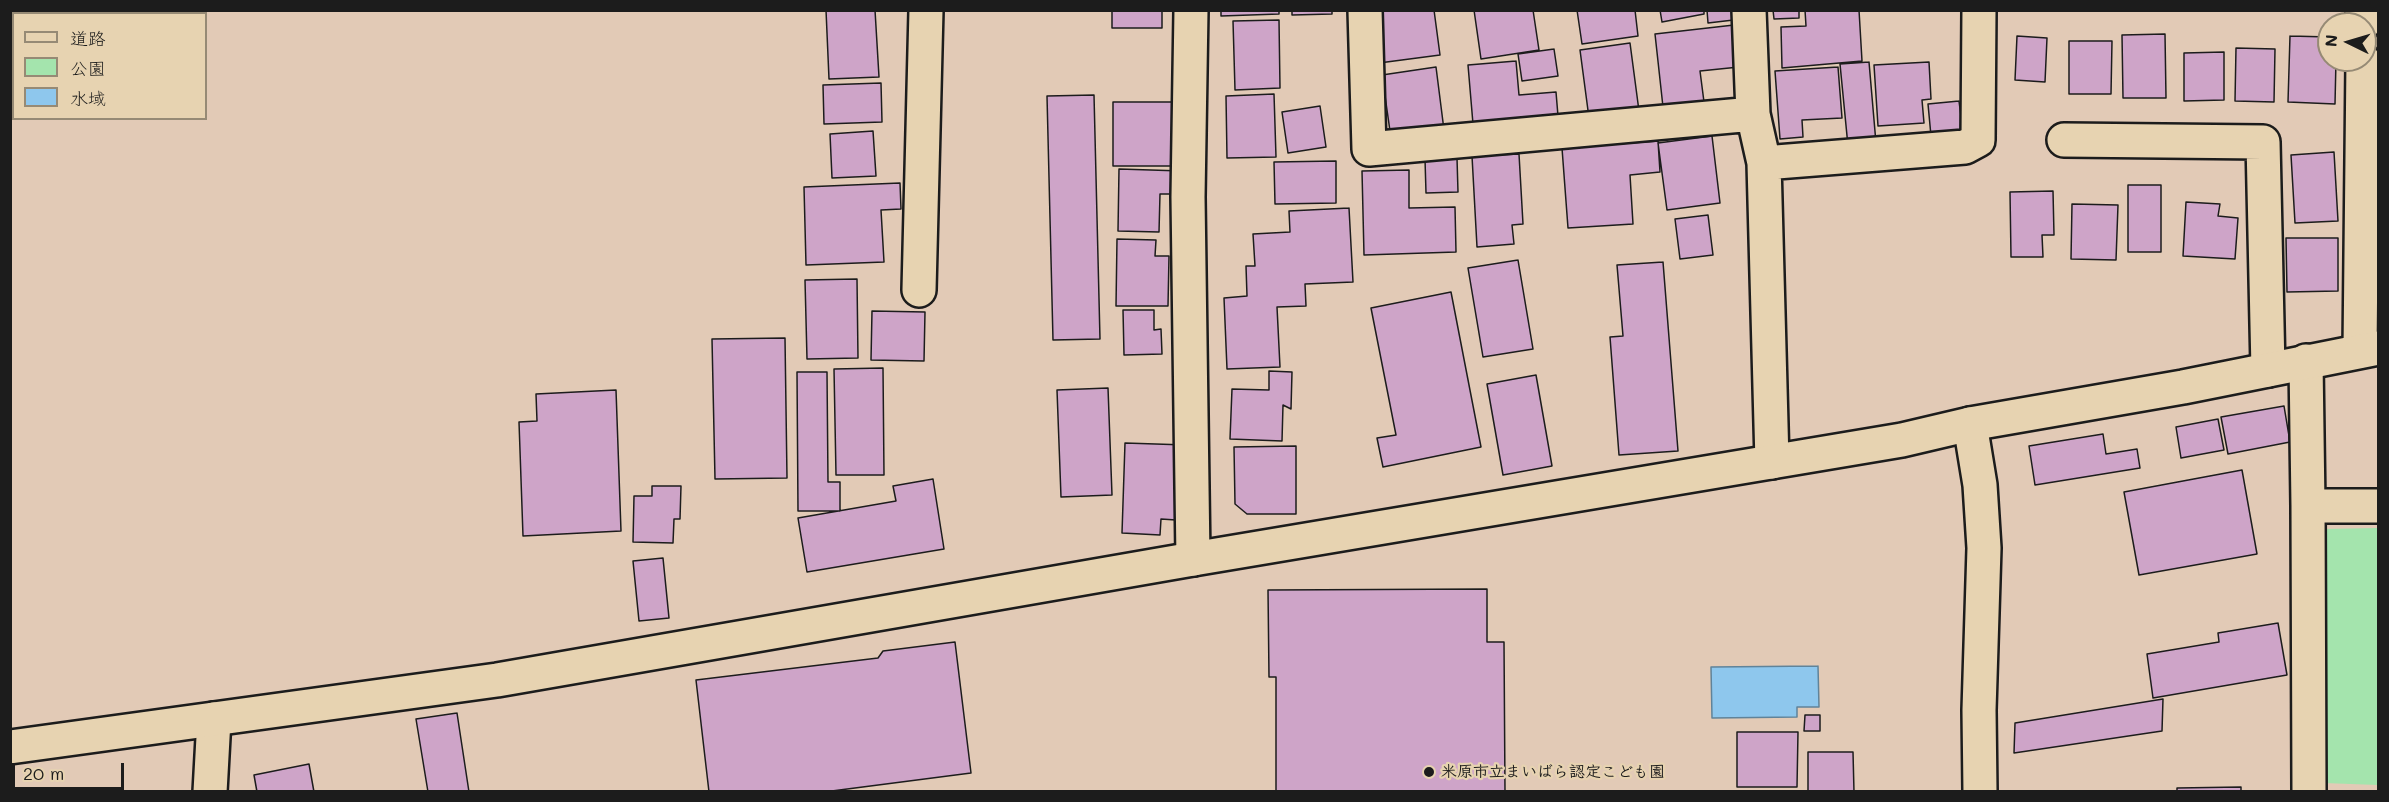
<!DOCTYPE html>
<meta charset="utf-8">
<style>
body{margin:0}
#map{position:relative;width:2389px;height:802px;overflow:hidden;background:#e2cab6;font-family:Mali,"Klee One",sans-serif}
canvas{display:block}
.frame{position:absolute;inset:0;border:12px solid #1c1c1c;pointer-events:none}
.legend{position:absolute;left:12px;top:12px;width:195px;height:108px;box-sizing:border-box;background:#e7d3b1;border:2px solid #968a75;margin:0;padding:8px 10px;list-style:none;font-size:18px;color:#1c1c1c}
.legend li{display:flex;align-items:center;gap:12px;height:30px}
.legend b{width:30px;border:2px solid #968a75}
.north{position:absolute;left:2317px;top:12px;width:60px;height:60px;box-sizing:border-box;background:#e7d3b1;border:2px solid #968a75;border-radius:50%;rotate:275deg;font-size:16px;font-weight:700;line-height:24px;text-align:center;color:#1c1c1c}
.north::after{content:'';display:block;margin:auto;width:21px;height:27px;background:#1c1c1c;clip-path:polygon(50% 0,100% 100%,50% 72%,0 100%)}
.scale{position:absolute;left:12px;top:763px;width:112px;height:27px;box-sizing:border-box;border:3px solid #1c1c1c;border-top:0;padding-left:8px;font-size:18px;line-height:21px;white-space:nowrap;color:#1c1c1c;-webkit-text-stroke:4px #e7d3b1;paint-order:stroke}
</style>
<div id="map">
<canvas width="2389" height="802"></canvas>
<div class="frame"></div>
<ul class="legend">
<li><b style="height:8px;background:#e7d3b1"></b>道路</li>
<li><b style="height:16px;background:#a4e4ad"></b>公園</li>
<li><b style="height:16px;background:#8ec7ed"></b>水域</li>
</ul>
<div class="north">N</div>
<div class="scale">20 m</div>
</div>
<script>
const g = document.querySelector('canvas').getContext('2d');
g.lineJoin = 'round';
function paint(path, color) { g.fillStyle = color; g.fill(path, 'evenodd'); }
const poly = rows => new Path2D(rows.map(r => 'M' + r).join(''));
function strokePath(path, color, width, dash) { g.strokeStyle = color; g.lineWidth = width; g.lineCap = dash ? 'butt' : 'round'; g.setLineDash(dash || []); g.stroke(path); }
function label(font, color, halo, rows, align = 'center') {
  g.font = font + ' Mali,"Klee One",sans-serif'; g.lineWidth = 4.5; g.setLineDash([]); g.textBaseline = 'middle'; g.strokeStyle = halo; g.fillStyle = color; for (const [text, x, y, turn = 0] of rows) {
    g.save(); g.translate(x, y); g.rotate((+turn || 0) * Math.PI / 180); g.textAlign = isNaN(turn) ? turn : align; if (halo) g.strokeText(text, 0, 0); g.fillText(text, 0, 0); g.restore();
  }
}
paint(poly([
 [2378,528,2378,785,2323,783,2323,529]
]), '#a4e4ad');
const water = poly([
 [1818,666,1819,707,1797,707,1797,717,1712,718,1711,667,1818,666]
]);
paint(water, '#8ec7ed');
strokePath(water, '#608399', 1.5);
const building = poly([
 [826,10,875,10,879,77,829,79,826,10],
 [1112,10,1162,10,1162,28,1112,28,1112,10],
 [1221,10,1279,10,1279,14,1221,16,1221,10],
 [1292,10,1332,10,1332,14,1292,15,1292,10],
 [1372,10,1434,10,1440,55,1379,63,1372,10],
 [1474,10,1533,10,1539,50,1481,59,1474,10],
 [1577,10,1635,10,1638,36,1582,44,1577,10],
 [1660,10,1704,10,1704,14,1662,22,1660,10],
 [1707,10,1741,10,1742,19,1708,23,1707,10],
 [1773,10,1799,10,1799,18,1774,19,1773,10],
 [1805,10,1859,10,1862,61,1782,68,1781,27,1806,26,1805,10],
 [1279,20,1280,88,1235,90,1233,21,1279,20],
 [1734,25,1739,67,1700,71,1704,102,1663,107,1655,34,1734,25],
 [2165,34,2166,98,2123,98,2122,35,2165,34],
 [2017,36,2047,38,2045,82,2015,80,2017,36],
 [2290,36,2329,37,2329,60,2336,60,2335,104,2288,102,2290,36],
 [2069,41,2112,41,2111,94,2069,94,2069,41],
 [1630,43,1639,111,1589,118,1580,50,1630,43],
 [2236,48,2275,49,2274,102,2235,101,2236,48],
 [1554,49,1558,76,1522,81,1518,54,1554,49],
 [2224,52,2224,100,2184,101,2184,53,2224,52],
 [1516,61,1519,95,1556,92,1558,116,1473,124,1468,65,1516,61],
 [1869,62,1876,143,1848,146,1840,64,1869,62],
 [1929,62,1931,99,1922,100,1924,123,1878,126,1874,65,1929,62],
 [1436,67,1444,130,1391,138,1382,75,1436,67],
 [1838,67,1842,118,1802,120,1803,137,1780,139,1775,71,1838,67],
 [881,83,882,122,824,124,823,85,881,83],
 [1274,94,1276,157,1227,158,1226,96,1274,94],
 [1094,95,1100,339,1053,340,1047,96,1094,95],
 [1959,101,1963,132,1931,136,1928,104,1959,101],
 [1113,102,1174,102,1174,166,1113,166,1113,102],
 [1320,106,1326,147,1288,153,1282,112,1320,106],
 [873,131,876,176,832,178,830,134,873,131],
 [1712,136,1720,203,1667,210,1658,143,1712,136],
 [1658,141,1660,172,1630,175,1633,224,1568,228,1562,148,1658,141],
 [2334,152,2338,221,2295,223,2291,155,2334,152],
 [1519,154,1523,224,1512,225,1514,244,1477,247,1472,156,1519,154],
 [1457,158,1458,192,1426,193,1425,159,1457,158],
 [1336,161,1336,203,1275,204,1274,162,1336,161],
 [1119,169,1182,171,1181,194,1160,194,1159,232,1118,231,1119,169],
 [1409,170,1409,208,1455,207,1456,252,1364,255,1362,171,1409,170],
 [900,183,901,209,881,210,884,262,806,265,804,187,900,183],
 [2128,185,2161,185,2161,252,2128,252,2128,185],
 [2053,191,2054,235,2042,235,2043,257,2011,257,2010,192,2053,191],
 [2186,202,2220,204,2218,216,2238,218,2235,259,2183,256,2186,202],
 [2072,204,2118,205,2116,260,2071,259,2072,204],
 [1349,208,1353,282,1305,284,1306,306,1277,307,1280,367,1227,369,1224,298,1247,296,1246,266,1255,266,1253,234,1290,232,1289,211,1349,208],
 [1708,215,1713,255,1680,259,1675,219,1708,215],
 [2286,238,2338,238,2338,291,2287,292,2286,238],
 [1117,239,1156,240,1155,256,1169,256,1168,306,1116,306,1117,239],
 [1518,260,1533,349,1483,357,1468,268,1518,260],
 [1663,262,1678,451,1619,455,1610,337,1623,336,1617,265,1663,262],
 [857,279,858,358,807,359,805,280,857,279],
 [1451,292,1481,447,1383,467,1377,438,1396,435,1371,308,1451,292],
 [1123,310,1154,310,1154,330,1161,329,1162,354,1124,355,1123,310],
 [872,311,925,312,924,361,871,360,872,311],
 [785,338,787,478,715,479,712,339,785,338],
 [883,368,884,475,836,475,834,369,883,368],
 [1269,371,1292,372,1291,409,1283,405,1282,441,1230,439,1232,389,1269,390,1269,371],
 [797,372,827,372,828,482,840,482,840,511,798,511,797,372],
 [1536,375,1552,466,1503,475,1487,384,1536,375],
 [1108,388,1112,495,1061,497,1057,390,1108,388],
 [616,390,621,531,523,536,519,422,537,421,536,394,616,390],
 [2284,406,2290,442,2228,454,2221,417,2284,406],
 [2218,419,2224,450,2181,458,2176,427,2218,419],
 [2103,434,2106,454,2137,449,2140,468,2035,485,2029,446,2103,434],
 [1125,443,1186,445,1176,520,1161,519,1160,535,1122,533,1125,443],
 [1296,446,1296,514,1247,514,1235,504,1234,447,1296,446],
 [2242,470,2257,554,2139,575,2124,492,2242,470],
 [933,479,944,549,807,572,798,518,896,501,893,486,933,479],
 [652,486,681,486,680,519,674,519,673,543,633,542,634,496,652,496,652,486],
 [663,558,669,618,639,621,633,561,663,558],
 [1487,589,1487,642,1504,642,1505,792,1276,792,1276,677,1269,677,1268,590,1487,589],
 [2278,623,2287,675,2153,698,2147,654,2219,642,2218,633,2278,623],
 [955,642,971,773,824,792,709,792,696,680,878,658,883,651,955,642],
 [2163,699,2162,731,2014,753,2015,723,2163,699],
 [457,713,469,792,428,792,416,719,457,713],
 [1805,715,1820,715,1820,731,1804,731,1805,715],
 [1737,732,1798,732,1797,787,1737,787,1737,732],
 [1808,752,1853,752,1854,792,1808,792,1808,752],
 [309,764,314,792,257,792,254,775,309,764],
 [2241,787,2241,792,2177,792,2177,788,2241,787]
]);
paint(building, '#cea4c8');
strokePath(building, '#1c1c1c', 1.5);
const minor = poly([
 [1191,10,1188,197,1193,559],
 [1365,10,1369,149,1753,114],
 [1749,10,1753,114,1764,163,1772,462],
 [2363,24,2363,10],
 [2064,140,2263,142,2268,370],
 [1764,163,1965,147,1978,140,1979,10],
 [919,290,926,10],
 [2360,351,2363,60],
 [2306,361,2308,506,2309,792],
 [1970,424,1980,485,1984,548,1979,710,1980,792],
 [2308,506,2378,506],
 [210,792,214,719]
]);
const tertiary = poly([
 [10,747,497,680,1193,559,1902,440,1970,424,2183,387,2378,348]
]);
strokePath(minor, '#1c1c1c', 38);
strokePath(tertiary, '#1c1c1c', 38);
strokePath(minor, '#e7d3b1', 33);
strokePath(tertiary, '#e7d3b1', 33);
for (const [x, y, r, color] of [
 [1429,772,6,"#1c1c1c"]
]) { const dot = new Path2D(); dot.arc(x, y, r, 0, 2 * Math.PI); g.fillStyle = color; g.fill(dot); strokePath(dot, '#e7d3b1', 2); }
label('bold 16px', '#1c1c1c', '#e7d3b1', [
 ["米原市立まいばら認定こども園",1441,772]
], 'left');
</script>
